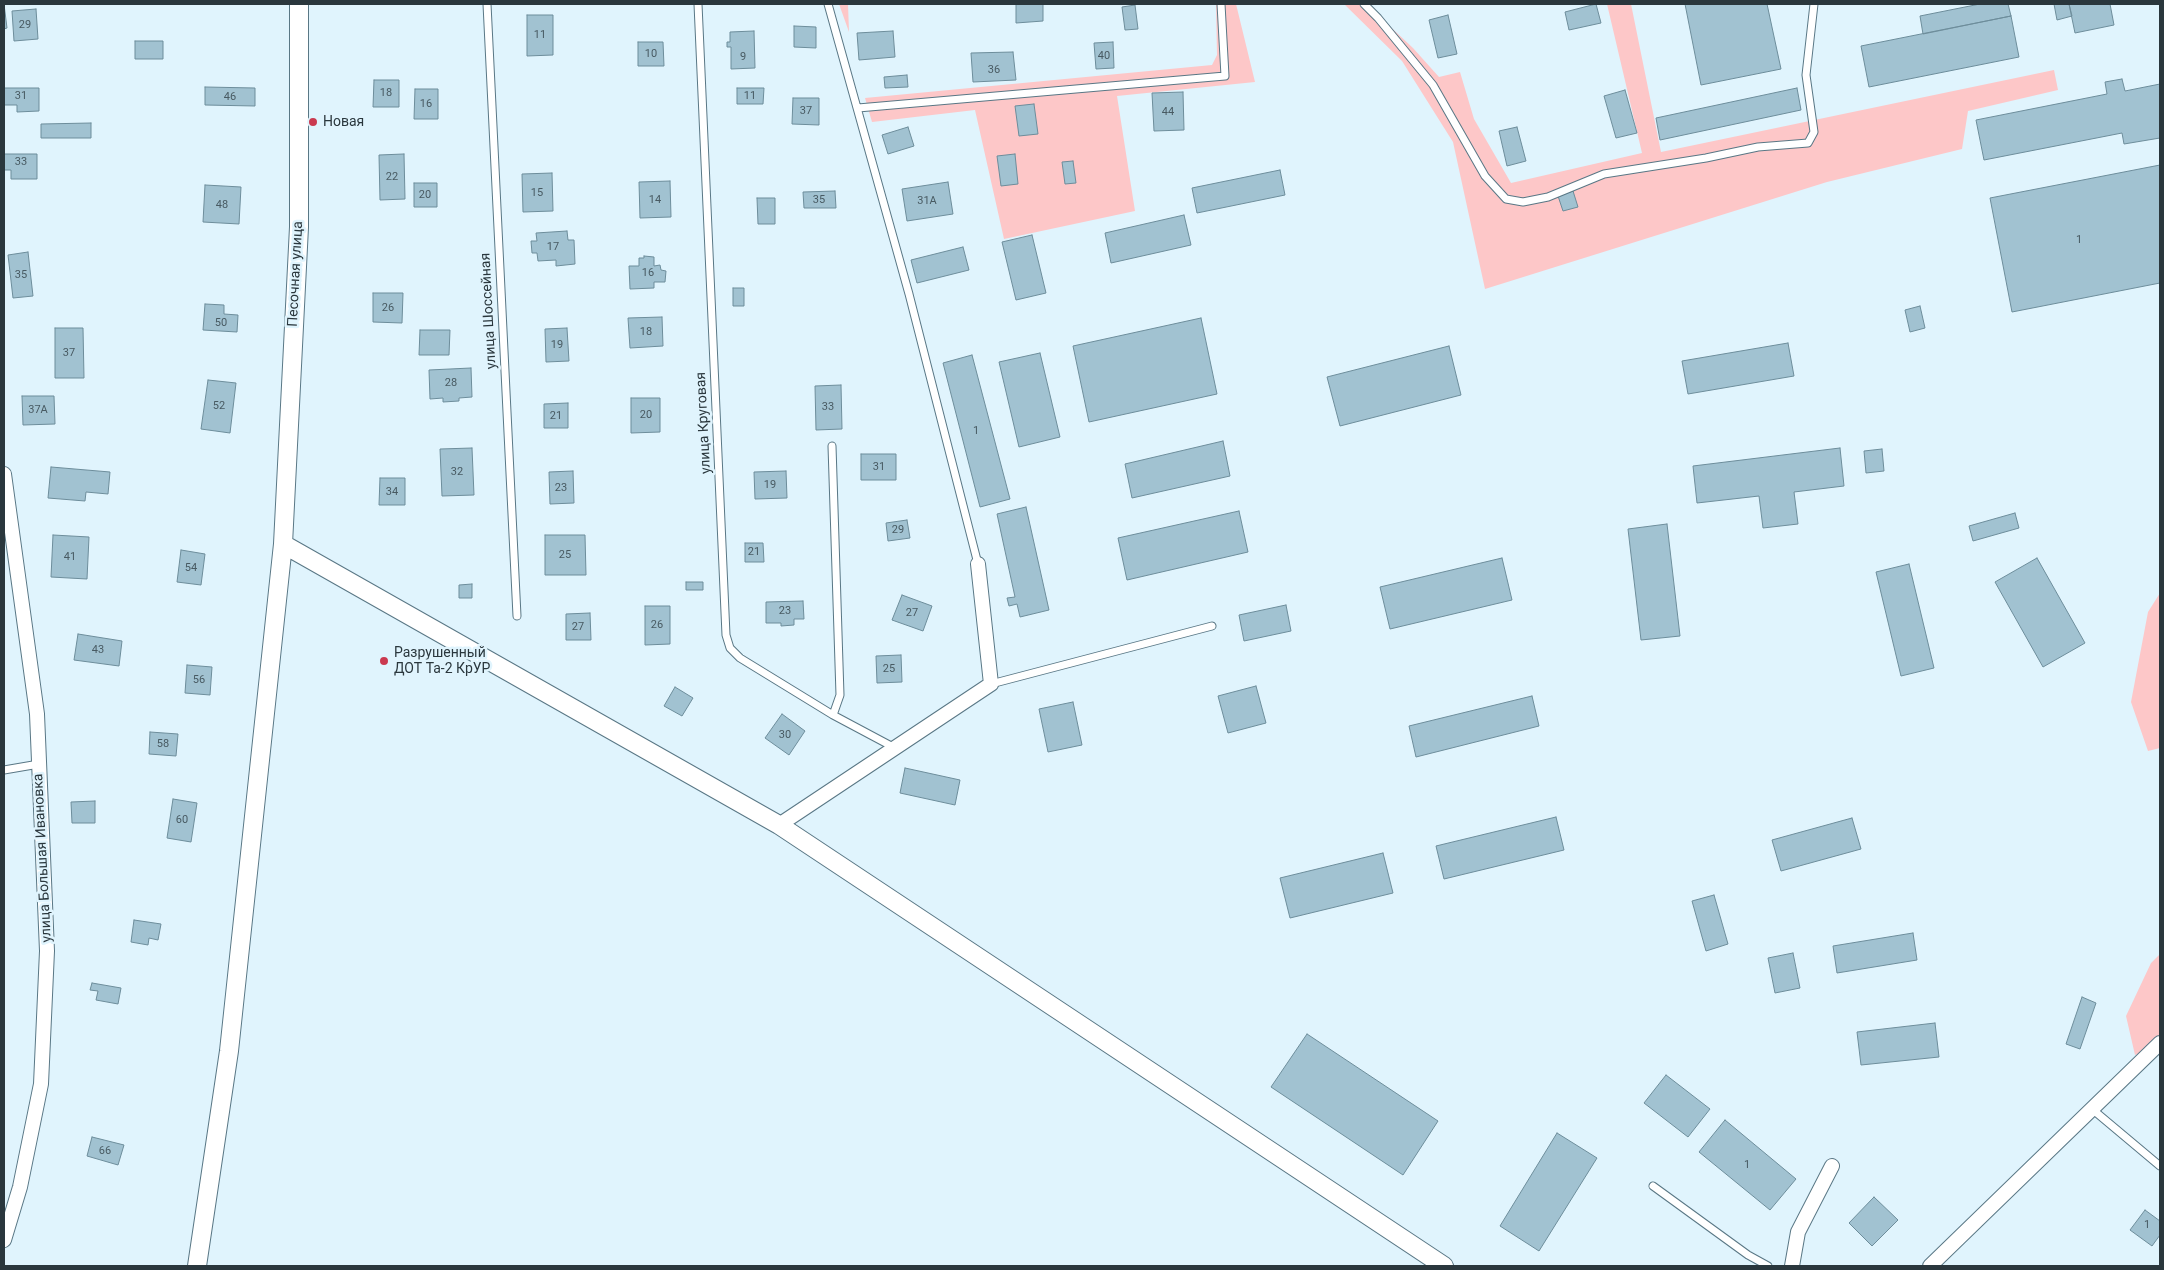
<!DOCTYPE html>
<meta charset="utf-8">
<style>
body{margin:0}
#map{position:relative;width:2164px;height:1270px;overflow:hidden;background:#e0f4fd;font-family:Roboto,sans-serif}
canvas{display:block}
.frame{position:absolute;inset:0;border:5px solid #2a373d;pointer-events:none}
</style>
<div id="map">
<canvas width="2164" height="1270"></canvas>
<div class="frame"></div>
</div>
<script>
const g = document.querySelector('canvas').getContext('2d');
g.lineJoin = 'round';
function paint(path, color) { g.fillStyle = color; g.fill(path, 'evenodd'); }
const poly = rows => new Path2D(rows.map(r => 'M' + r).join(''));
function strokePath(path, color, width, dash) { g.strokeStyle = color; g.lineWidth = width; g.lineCap = dash ? 'butt' : 'round'; g.setLineDash(dash || []); g.stroke(path); }
function label(font, color, halo, rows, align = 'center') {
  g.font = font + ' Roboto,sans-serif'; g.lineWidth = 5; g.setLineDash([]); g.textBaseline = 'middle'; g.strokeStyle = halo; g.fillStyle = color; for (const [text, x, y, turn = 0] of rows) {
    g.save(); g.translate(x, y); g.rotate((+turn || 0) * Math.PI / 180); g.textAlign = isNaN(turn) ? turn : align; if (halo) g.strokeText(text, 0, 0); g.fillText(text, 0, 0); g.restore();
  }
}
paint(poly([
 [839,4,848,4,849,32],
 [1216,4,1236,4,1255,82,1117,96,1135,211,1004,239,975,110,872,122,865,98,1212,65,1217,55],
 [1344,4,1366,4,1413,48,1439,77,1460,72,1474,119,1511,183,1642,153,1607,4,1631,4,1661,152,2054,70,2058,90,1968,111,1962,149,1827,182,1485,289,1453,142,1402,61],
 [2160,593,2160,748,2148,751,2131,702,2148,612],
 [2160,954,2160,1044,2135,1055,2126,1016,2151,963]
]), '#fdc7c8');
const building = poly([
 [4,4,7,28,4,29,4,4],
 [1016,4,1043,4,1043,21,1016,23,1016,4],
 [1596,4,1601,23,1569,30,1565,12,1596,4],
 [1685,4,1767,4,1781,69,1701,85,1685,4],
 [1980,4,2008,4,2011,16,1923,34,1920,16,1980,4],
 [2054,4,2069,4,2072,16,2057,20,2054,4],
 [2069,4,2110,4,2114,25,2075,33,2069,4],
 [1135,5,1138,29,1125,30,1122,7,1135,5],
 [36,9,38,39,14,41,12,11,36,9],
 [527,15,553,15,553,55,527,56,527,15],
 [1448,15,1457,54,1438,58,1429,20,1448,15],
 [2011,16,2019,57,1869,87,1861,46,2011,16],
 [794,26,816,27,816,48,794,47,794,26],
 [754,31,755,68,731,69,731,47,727,47,727,42,730,42,730,32,754,31],
 [893,31,895,57,859,60,857,33,893,31],
 [135,41,163,41,163,59,135,59,135,41],
 [638,42,663,42,664,66,638,66,638,42],
 [1113,42,1114,68,1096,69,1094,43,1113,42],
 [1013,52,1016,80,973,82,971,53,1013,52],
 [907,75,908,87,885,88,884,77,907,75],
 [2122,79,2125,91,2160,84,2160,138,2124,144,2122,133,1984,160,1976,120,2107,94,2105,82,2122,79],
 [374,80,399,80,399,107,373,107,374,80],
 [205,87,255,88,255,106,205,105,205,87],
 [4,88,39,88,39,111,17,112,17,105,4,105,4,88],
 [737,88,764,88,763,104,737,104,737,88],
 [1797,88,1801,110,1660,140,1656,118,1797,88],
 [415,89,438,89,438,119,414,119,415,89],
 [1625,90,1637,133,1616,138,1604,96,1625,90],
 [1183,92,1184,130,1154,131,1152,93,1183,92],
 [793,98,819,98,819,125,792,124,793,98],
 [1034,104,1038,134,1019,136,1015,106,1034,104],
 [91,123,91,138,41,138,41,124,91,123],
 [908,127,914,146,888,154,882,135,908,127],
 [1517,127,1526,161,1507,166,1499,131,1517,127],
 [4,154,37,154,37,179,11,179,11,170,4,170,4,154],
 [404,154,405,199,380,200,379,155,404,154],
 [1015,154,1018,184,1001,186,997,156,1015,154],
 [1073,161,1076,183,1065,184,1062,162,1073,161],
 [2160,165,2160,283,2012,312,1990,198,2160,165],
 [1280,170,1285,195,1197,213,1192,188,1280,170],
 [552,173,553,211,523,212,522,174,552,173],
 [670,181,671,217,640,218,639,182,670,181],
 [948,182,953,214,907,221,902,189,948,182],
 [414,183,437,183,437,207,414,207,414,183],
 [205,185,241,187,239,224,203,222,205,185],
 [835,191,836,208,804,208,803,192,835,191],
 [1573,191,1578,207,1563,211,1558,196,1573,191],
 [757,198,775,198,775,224,758,224,757,198],
 [1184,215,1191,245,1111,263,1105,233,1184,215],
 [567,231,568,240,574,240,575,264,556,266,556,260,538,261,537,253,532,253,531,241,537,241,536,233,567,231],
 [1032,235,1046,293,1016,300,1002,242,1032,235],
 [963,247,969,270,917,283,911,260,963,247],
 [28,252,33,296,13,298,8,255,28,252],
 [644,256,654,257,654,266,660,265,661,270,666,271,665,282,654,282,654,288,630,289,629,266,639,266,639,258,644,258,644,256],
 [733,288,744,288,744,306,733,306,733,288],
 [373,293,403,293,402,323,373,322,373,293],
 [205,304,224,305,224,314,238,315,237,332,203,330,205,304],
 [1920,306,1925,328,1910,332,1905,310,1920,306],
 [662,317,663,346,630,348,628,318,662,317],
 [1201,318,1217,394,1089,422,1073,346,1201,318],
 [55,328,83,328,84,378,55,378,55,328],
 [567,328,569,361,546,362,545,329,567,328],
 [420,330,450,330,449,355,419,355,420,330],
 [1788,343,1794,376,1688,394,1682,361,1788,343],
 [1449,346,1461,395,1340,426,1327,377,1449,346],
 [1040,353,1060,437,1019,447,999,362,1040,353],
 [972,355,1010,499,980,507,943,363,972,355],
 [471,368,472,397,459,398,459,401,443,402,443,398,430,399,429,370,471,368],
 [208,380,236,383,230,433,201,429,208,380],
 [841,385,842,429,816,430,815,386,841,385],
 [22,396,54,396,55,424,23,425,22,396],
 [631,398,660,398,660,432,631,433,631,398],
 [568,403,568,428,544,428,544,404,568,403],
 [1223,441,1230,476,1132,498,1125,464,1223,441],
 [472,448,474,495,442,496,440,449,472,448],
 [1840,448,1844,486,1794,492,1798,524,1763,528,1759,496,1697,503,1693,466,1840,448],
 [1882,449,1884,471,1866,473,1864,451,1882,449],
 [861,454,896,454,896,480,861,480,861,454],
 [51,467,110,472,108,494,86,492,85,501,48,498,51,467],
 [573,471,574,503,550,504,549,472,573,471],
 [786,471,787,498,755,499,754,472,786,471],
 [380,478,405,478,405,505,379,505,380,478],
 [1026,507,1049,610,1020,617,1017,604,1009,606,1007,598,1015,597,997,514,1026,507],
 [1239,511,1248,552,1127,580,1118,538,1239,511],
 [2015,513,2019,528,1973,541,1969,526,2015,513],
 [907,520,910,538,888,541,886,523,907,520],
 [1667,524,1680,636,1641,640,1628,529,1667,524],
 [53,535,89,537,87,579,51,577,53,535],
 [545,535,585,535,586,575,545,575,545,535],
 [745,543,763,543,764,562,745,562,745,543],
 [181,550,205,554,201,585,177,582,181,550],
 [1502,558,1512,600,1390,629,1380,587,1502,558],
 [2037,558,2085,643,2043,667,1995,582,2037,558],
 [1909,564,1934,668,1901,676,1876,572,1909,564],
 [686,582,703,582,703,590,686,590,686,582],
 [472,584,472,598,459,598,459,585,472,584],
 [902,595,932,606,923,631,892,620,902,595],
 [803,601,804,619,794,619,794,625,781,626,781,623,766,623,766,602,803,601],
 [1286,605,1291,631,1244,641,1239,615,1286,605],
 [645,606,670,606,670,644,645,645,645,606],
 [590,613,591,640,566,640,566,614,590,613],
 [78,634,122,641,119,666,74,660,78,634],
 [901,655,902,682,877,683,876,656,901,655],
 [187,665,212,667,210,695,185,693,187,665],
 [1256,686,1266,723,1228,733,1218,696,1256,686],
 [675,687,693,698,682,716,664,706,675,687],
 [1532,696,1539,726,1416,757,1409,726,1532,696],
 [1073,702,1082,745,1048,752,1039,709,1073,702],
 [782,714,805,731,789,755,765,738,782,714],
 [150,732,178,734,176,756,149,754,150,732],
 [905,768,960,780,955,805,900,793,905,768],
 [173,799,197,803,191,842,167,838,173,799],
 [95,801,95,823,72,823,71,802,95,801],
 [1556,817,1564,850,1444,879,1436,846,1556,817],
 [1852,818,1861,849,1781,871,1772,840,1852,818],
 [1383,853,1393,893,1290,918,1280,878,1383,853],
 [1714,895,1728,944,1706,951,1692,901,1714,895],
 [134,920,161,924,158,940,149,938,148,945,131,942,134,920],
 [1913,933,1917,960,1837,973,1833,946,1913,933],
 [1793,953,1800,988,1775,993,1768,958,1793,953],
 [92,983,121,988,118,1004,96,1000,98,991,90,990,92,983],
 [2082,997,2096,1003,2080,1049,2066,1044,2082,997],
 [1935,1023,1939,1057,1861,1065,1857,1032,1935,1023],
 [1307,1034,1438,1121,1403,1175,1271,1087,1307,1034],
 [1666,1075,1710,1109,1688,1137,1644,1103,1666,1075],
 [1725,1120,1796,1179,1770,1210,1699,1152,1725,1120],
 [1557,1133,1597,1158,1539,1251,1500,1226,1557,1133],
 [92,1137,124,1145,118,1165,87,1156,92,1137],
 [1874,1197,1898,1220,1872,1246,1849,1223,1874,1197],
 [2145,1210,2160,1221,2160,1235,2152,1246,2130,1230,2145,1210]
]);
paint(building, '#a1c2d1');
strokePath(building, '#6d8d9b', 1);
const service = poly([
 [487,4,517,616],
 [698,4,726,635,730,648,740,658,833,715,895,748],
 [828,4,909,294,978,564],
 [1364,4,1378,18,1433,85,1485,176,1506,199,1523,202,1548,197,1604,174,1706,158,1758,147,1808,143,1814,132,1806,75,1814,4],
 [858,108,1225,76,1221,4],
 [832,446,840,695,833,715],
 [991,684,1212,626],
 [4,770,39,764],
 [2092,1109,2160,1166],
 [1653,1186,1748,1255,1768,1266]
]);
const minor = poly([
 [4,474,37,714,47,951,41,1084,20,1187,4,1240],
 [779,825,991,684,978,564],
 [1792,1266,1798,1232,1832,1166],
 [1930,1266,2160,1043]
]);
const tertiary = poly([
 [283,544,779,825,1444,1266],
 [197,1266,229,1051,283,544,299,227,299,4]
]);
strokePath(service, '#597785', 9);
strokePath(minor, '#597785', 16);
strokePath(tertiary, '#597785', 20);
strokePath(service, '#fff', 7);
strokePath(minor, '#fff', 14);
strokePath(tertiary, '#fff', 18);
for (const [x, y, r, color] of [
 [313,122,5,"#ca394f"],
 [384,661,5,"#ca394f"]
]) { const dot = new Path2D(); dot.arc(x, y, r, 0, 2 * Math.PI); g.fillStyle = color; g.fill(dot); strokePath(dot, '#e0f4fd', 2); }
label('11px', '#485a62', null, [
 ["29",25,25],
 ["11",540,35],
 ["10",651,54],
 ["40",1104,56],
 ["9",743,57],
 ["36",994,70],
 ["18",386,93],
 ["31",21,96],
 ["11",750,96],
 ["46",230,97],
 ["16",426,104],
 ["37",806,111],
 ["44",1168,112],
 ["33",21,162],
 ["22",392,177],
 ["15",537,193],
 ["20",425,195],
 ["14",655,200],
 ["35",819,200],
 ["31А",927,201],
 ["48",222,205],
 ["1",2079,240],
 ["17",553,247],
 ["16",648,273],
 ["35",21,275],
 ["26",388,308],
 ["50",221,323],
 ["18",646,332],
 ["19",557,345],
 ["37",69,353],
 ["28",451,383],
 ["52",219,406],
 ["33",828,407],
 ["37А",38,410],
 ["20",646,415],
 ["21",556,416],
 ["1",976,431],
 ["31",879,467],
 ["32",457,472],
 ["19",770,485],
 ["23",561,488],
 ["34",392,492],
 ["29",898,530],
 ["21",754,552],
 ["25",565,555],
 ["41",70,557],
 ["54",191,568],
 ["23",785,611],
 ["27",912,613],
 ["26",657,625],
 ["27",578,627],
 ["43",98,650],
 ["25",889,669],
 ["56",199,680],
 ["30",785,735],
 ["58",163,744],
 ["60",182,820],
 ["66",105,1151],
 ["1",1747,1165],
 ["1",2147,1225]
]);
label('14px', '#2a373d', '#e0f4fd', [
 ["Новая",323,122],
 ["Разрушенный",394,653],
 ["ДОТ Та-2 КрУР",394,669]
], 'left');
label('14px', '#2a373d', '#e0f4fd', [
 ["Песочная улица",296,274,-87],
 ["улица Шоссейная",489,311,-93],
 ["улица Круговая",704,423,-93],
 ["улица Большая Ивановка",43,858,-93]
]);
</script>
